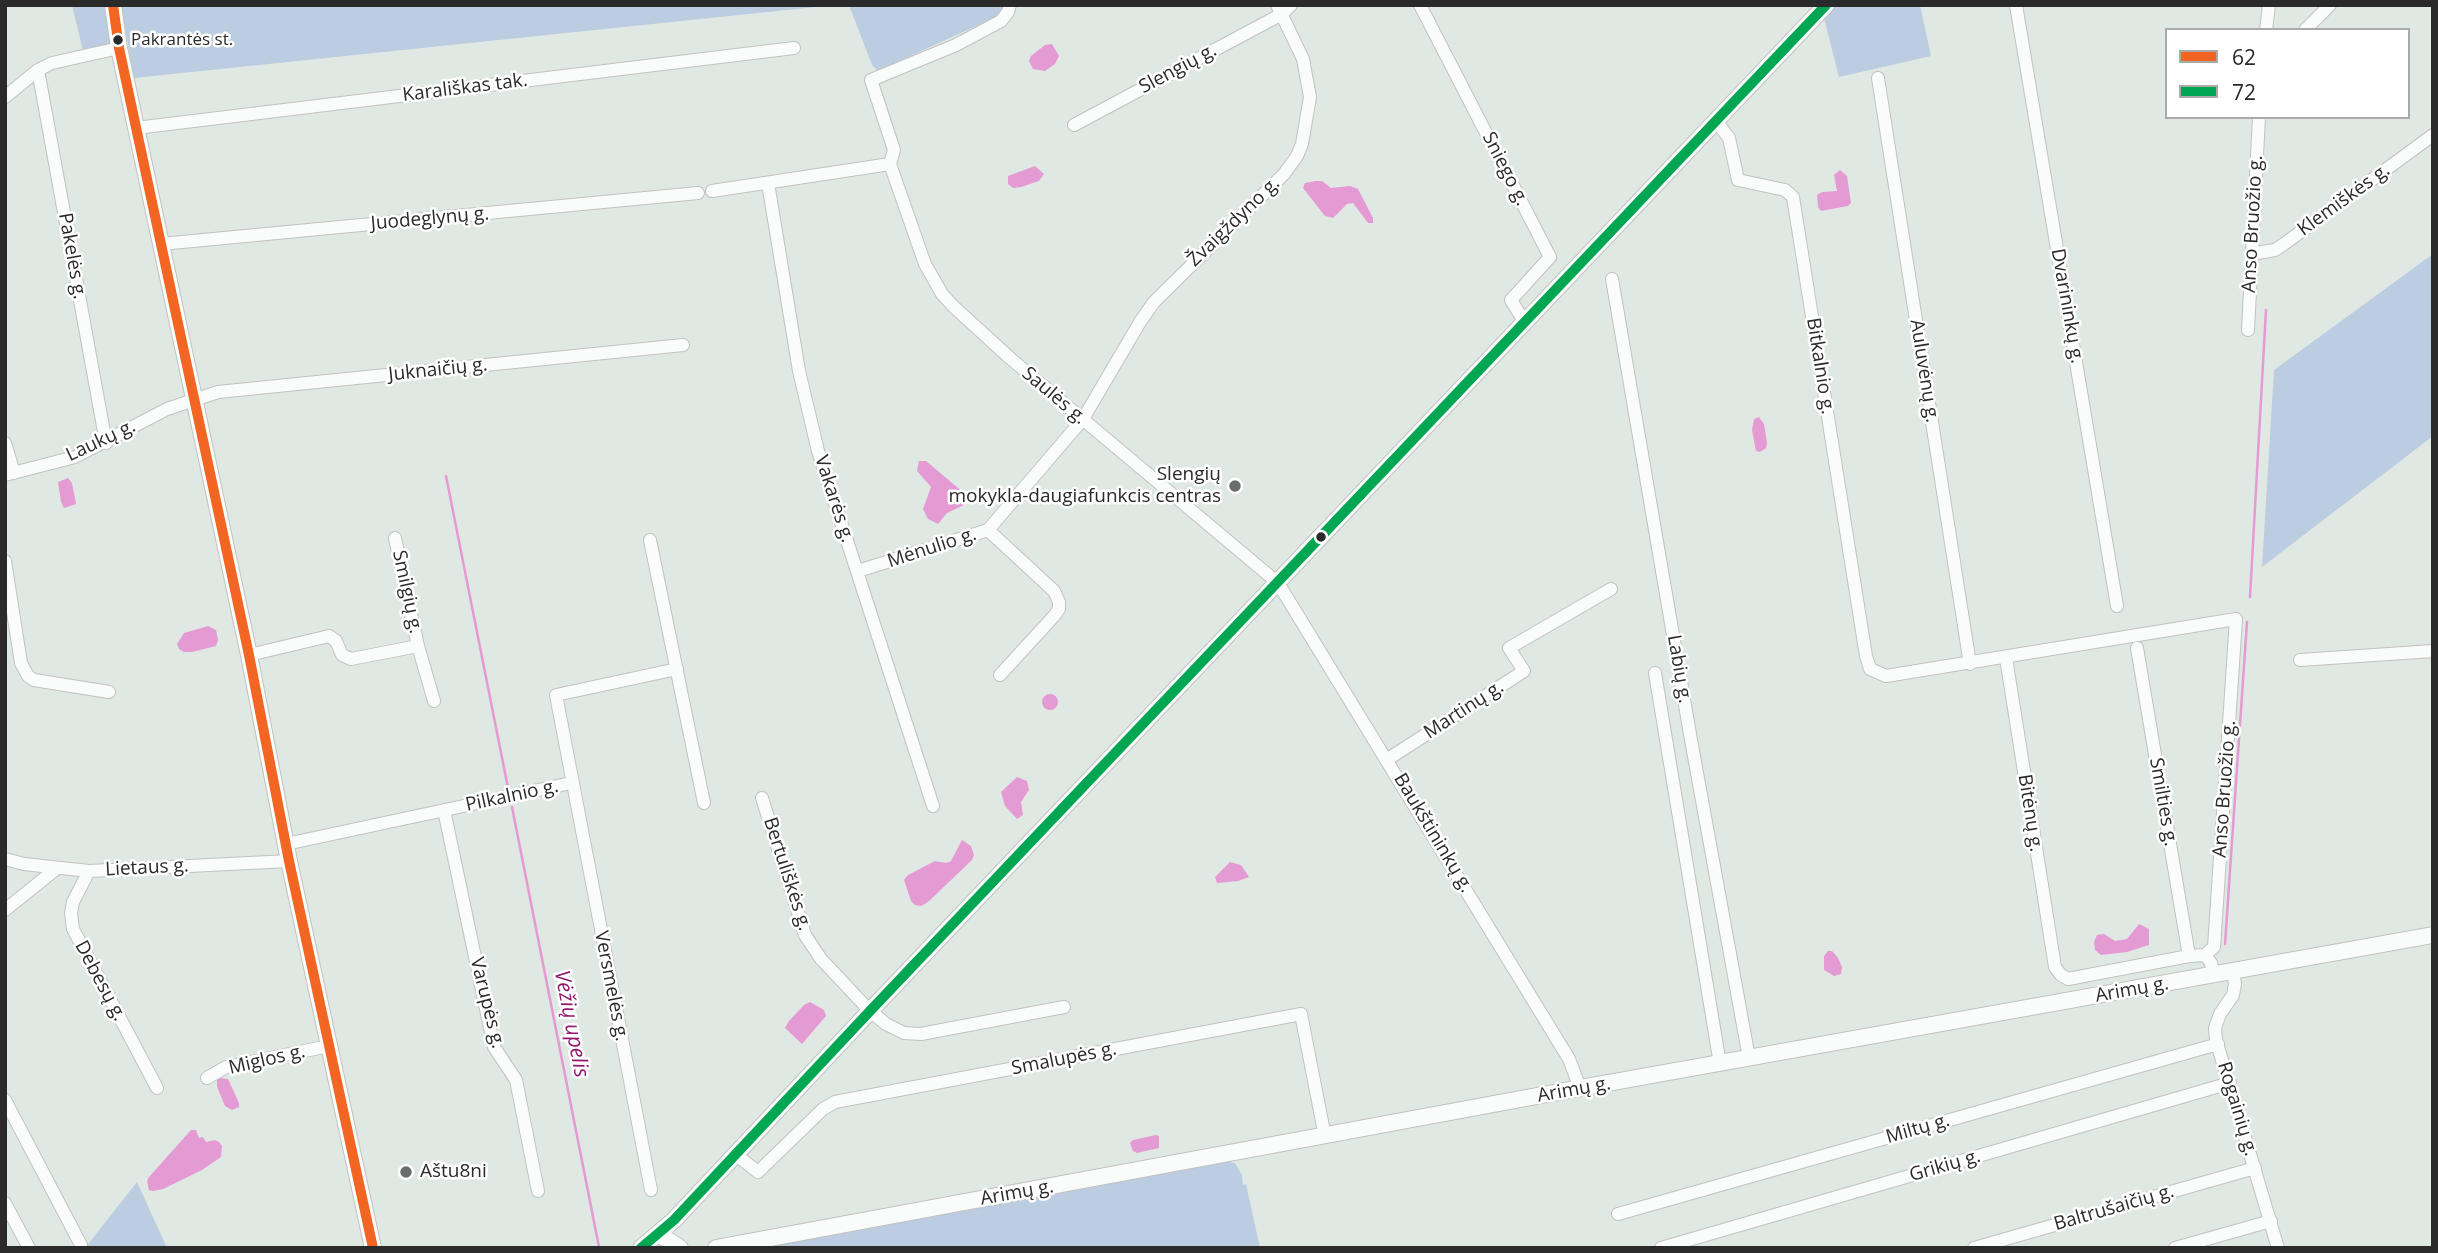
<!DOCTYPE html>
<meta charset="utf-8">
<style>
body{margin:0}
#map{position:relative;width:2438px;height:1253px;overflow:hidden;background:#e0e8e4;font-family:"Open Sans",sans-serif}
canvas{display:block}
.frame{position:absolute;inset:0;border:7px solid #2a2a2a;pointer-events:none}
.legend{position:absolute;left:2165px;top:28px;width:245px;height:91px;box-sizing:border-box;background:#fff;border:2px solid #aaa;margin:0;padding:9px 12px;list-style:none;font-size:21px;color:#2a2a2a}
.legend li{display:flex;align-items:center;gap:14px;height:35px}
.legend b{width:35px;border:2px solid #aaa}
</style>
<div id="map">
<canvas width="2438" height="1253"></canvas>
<div class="frame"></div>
<ul class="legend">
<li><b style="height:9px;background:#f26522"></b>62</li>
<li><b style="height:9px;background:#00a651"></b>72</li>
</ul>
</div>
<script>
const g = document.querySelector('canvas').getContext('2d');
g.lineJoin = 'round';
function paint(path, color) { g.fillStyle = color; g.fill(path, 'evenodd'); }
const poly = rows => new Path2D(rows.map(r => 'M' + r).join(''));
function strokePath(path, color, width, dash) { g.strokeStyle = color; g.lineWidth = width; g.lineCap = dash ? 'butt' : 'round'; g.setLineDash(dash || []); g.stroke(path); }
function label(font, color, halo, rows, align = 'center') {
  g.font = font + ' "Open Sans",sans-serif'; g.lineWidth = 5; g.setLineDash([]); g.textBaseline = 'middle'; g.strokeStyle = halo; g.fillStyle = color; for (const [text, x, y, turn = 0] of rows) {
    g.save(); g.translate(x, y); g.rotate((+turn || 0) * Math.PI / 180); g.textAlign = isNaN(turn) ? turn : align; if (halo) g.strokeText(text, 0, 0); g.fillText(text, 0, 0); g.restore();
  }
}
paint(poly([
 [72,5,106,5,110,44,83,51],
 [121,5,835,5,134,78],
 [849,5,1005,5,998,16,882,69,877,70,872,65],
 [1836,5,1920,5,1931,56,1839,77,1824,18],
 [2433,254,2433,436,2262,567,2274,370],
 [1226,1161,1235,1163,1242,1175,1243,1185,1246,1184,1260,1248,754,1248],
 [137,1182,167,1248,85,1248]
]), '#bccce1');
paint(poly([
 [1052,44,1059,56,1055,64,1045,71,1033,69,1029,61,1031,56,1045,45],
 [1035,166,1044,174,1039,181,1021,187,1013,188,1008,184,1008,176],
 [1840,170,1847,176,1851,203,1848,206,1821,211,1818,207,1817,195,1822,192,1837,191,1834,175],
 [1316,181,1322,181,1331,188,1350,186,1358,189,1373,218,1373,223,1368,223,1353,203,1347,204,1333,218,1325,216,1303,188,1305,183],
 [1759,417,1764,424,1767,443,1766,448,1760,452,1756,451,1752,430,1754,419],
 [919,461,926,461,964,493,964,505,947,513,938,524,928,519,923,509,931,487,917,471],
 [68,478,72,483,76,504,64,508,61,502,58,482],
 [208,626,216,630,218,640,216,646,192,652,184,652,179,649,177,644,184,633],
 '1042 702a8 8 0 1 1 16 0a8 8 0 1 1-16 0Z',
 [1017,777,1027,781,1029,790,1021,802,1023,815,1017,819,1005,806,1001,792],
 [962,840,971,846,974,855,972,860,928,902,921,906,915,905,911,901,904,880,908,875,935,861,946,863,951,861],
 [1230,862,1241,865,1249,877,1238,881,1217,883,1215,877],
 [2139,924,2149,929,2149,945,2127,952,2101,955,2095,950,2094,942,2097,935,2104,934,2115,941,2127,939],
 [1828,951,1832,951,1838,958,1842,967,1841,974,1834,976,1824,970,1824,956],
 [810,1002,824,1010,826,1016,802,1044,785,1028,789,1021,804,1005],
 [221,1078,228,1079,239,1103,239,1107,232,1110,225,1106,217,1087,217,1080],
 [191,1130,196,1130,199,1138,203,1137,206,1142,215,1140,219,1142,222,1146,221,1157,202,1170,163,1189,153,1191,149,1190,147,1181,149,1177],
 [1156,1135,1159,1136,1159,1148,1137,1153,1133,1151,1130,1143,1133,1140]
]), '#e49ad2');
strokePath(poly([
 [446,476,508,788],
 [2250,597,2266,310],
 [512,807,599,1247],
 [2225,944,2247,622]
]), '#e49ad2', 2.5);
const street = poly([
 [1420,5,1550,257,1511,300,1525,323],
 [2016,5,2117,606],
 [2266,30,2269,5],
 [2305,30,2330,5],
 [38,70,106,443],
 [1878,78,1970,664],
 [5,97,38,70,52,63,119,48],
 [1716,121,1729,138,1738,180,1785,190,1793,197,1866,656,1870,669,1886,676,2236,619,2214,947,2205,955],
 [1074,125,1282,14,1291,5],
 [136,128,794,48],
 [890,164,925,264,942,294,954,307,1011,359,1278,583,1569,1059,1580,1088],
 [890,164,894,150,871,80,956,45,1001,21,1008,12,1010,5],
 [768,183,799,371,818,451,933,806],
 [712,191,890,164],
 [161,244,698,193],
 [2251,254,2275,250,2284,244,2433,135],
 [1612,279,1691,740,1749,1058],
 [2248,330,2259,117],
 [5,443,14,473],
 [5,475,75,457,167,409,218,392,683,345],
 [988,530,1054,591,1059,602,1059,609,1054,616,1000,675],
 [395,538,418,646,434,701],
 [650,540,704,803],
 [5,561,21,663,28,676,34,680,109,692],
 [858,571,988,530,1083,419,1140,322,1154,302,1284,174,1297,156,1302,144,1310,97,1303,59,1277,5],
 [2137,648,2189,956],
 [249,655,329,636,336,641,342,655,351,659,418,646],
 [2006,658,2055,967,2061,975,2068,979,2189,956,2205,955,2211,963,2214,975],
 [2300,660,2433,651],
 [1655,673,1720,1064],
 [1388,759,1524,671,1509,648,1611,589],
 [762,798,805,935,821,959,870,1011,886,1024,904,1033,921,1034,1064,1007],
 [444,810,494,1047,516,1080,538,1191],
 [286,844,571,783],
 [5,859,24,864,89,871,289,861],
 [89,871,73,902,71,913,73,929,157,1088],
 [5,910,56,869],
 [2233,972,2235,984,2233,995,2220,1014,2215,1028,2216,1040,2278,1248],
 [207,1078,226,1067,329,1046],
 [5,1100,81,1245],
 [735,1154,758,1172,823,1109,835,1102,1301,1014,1325,1137],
 [651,1190,556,695,677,669],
 [5,1203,29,1248],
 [1618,1214,2218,1044],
 [1661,1248,2230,1083],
 [1974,1248,2255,1168],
 [2175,1248,2271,1221]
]);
const secondary = poly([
 [113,5,119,48,249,655,289,861,373,1248],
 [659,1234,680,1248],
 [641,1248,674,1220,870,1011,1826,5],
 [716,1248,1580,1088,2433,935]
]);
strokePath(street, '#c1c2c1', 14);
strokePath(secondary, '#c1c2c1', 18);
strokePath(street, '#fafcfb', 12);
strokePath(secondary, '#fafcfb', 16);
strokePath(poly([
 [113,5,119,48,249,655,289,861,373,1248]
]), '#f26522', 10);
strokePath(poly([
 [641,1248,674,1220,870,1011,1826,5]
]), '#00a651', 10);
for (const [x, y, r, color] of [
 [118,40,6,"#2a2a2a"],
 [1235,486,7,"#6a6c6b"],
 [1321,537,6,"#2a2a2a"],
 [406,1172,7,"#6a6c6b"]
]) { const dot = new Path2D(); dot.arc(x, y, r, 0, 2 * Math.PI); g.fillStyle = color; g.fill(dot); strokePath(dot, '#fff', 2.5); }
label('17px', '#2a2a2a', '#fff', [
 ["Pakrantės st.",131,40]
], 'left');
label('19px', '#2a2a2a', '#fff', [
 ["Slengių g.",1178,69,-28],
 ["Karališkas tak.",465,88,-7],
 ["Sniego g.",1505,169,63],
 ["Klemiškės g.",2344,200,-36],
 ["Juodeglynų g.",430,219,-5],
 ["Žvaigždyno g.",1234,222,-44],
 ["Anso Bruožio g.",2253,224,-87],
 ["Pakelės g.",72,256,80],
 ["Dvarininkų g.",2067,306,80],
 ["Bitkalnio g.",1820,366,81],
 ["Juknaičių g.",438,370,-6],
 ["Auluvėnų g.",1924,371,81],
 ["Saulės g.",1054,396,40],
 ["Laukų g.",101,441,-25],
 ["Vakarės g.",834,499,72],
 ["Mėnulio g.",932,548,-18],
 ["Smilgių g.",407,592,78],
 ["Labių g.",1679,669,80],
 ["Martinų g.",1464,710,-33],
 ["Anso Bruožio g.",2225,789,-86],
 ["Pilkalnio g.",512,796,-12],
 ["Smilties g.",2163,802,80],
 ["Bitėnų g.",2030,813,81],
 ["Baukštininkų g.",1433,833,59],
 ["Lietaus g.",147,868,-3],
 ["Bertuliškės g.",787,874,72],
 ["Debesų g.",100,981,62],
 ["Versmelės g.",611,986,79],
 ["Arimų g.",2132,990,-10],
 ["Varupės g.",487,1003,76],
 ["Smalupės g.",1064,1059,-11],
 ["Miglos g.",267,1060,-13],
 ["Arimų g.",1574,1090,-10],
 ["Rogainių g.",2237,1109,73],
 ["Miltų g.",1918,1129,-16],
 ["Grikių g.",1945,1166,-16],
 ["Arimų g.",1017,1193,-10],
 ["Baltrušaičių g.",2114,1208,-16]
]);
label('19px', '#2a2a2a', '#fff', [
 ["Slengių",1221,475],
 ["mokykla-daugiafunkcis centras",1221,497],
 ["Aštu8ni",420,1172,"left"]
], 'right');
label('italic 21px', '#92176a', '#fff', [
 ["Vėžių upelis",571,1024,79]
]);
</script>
